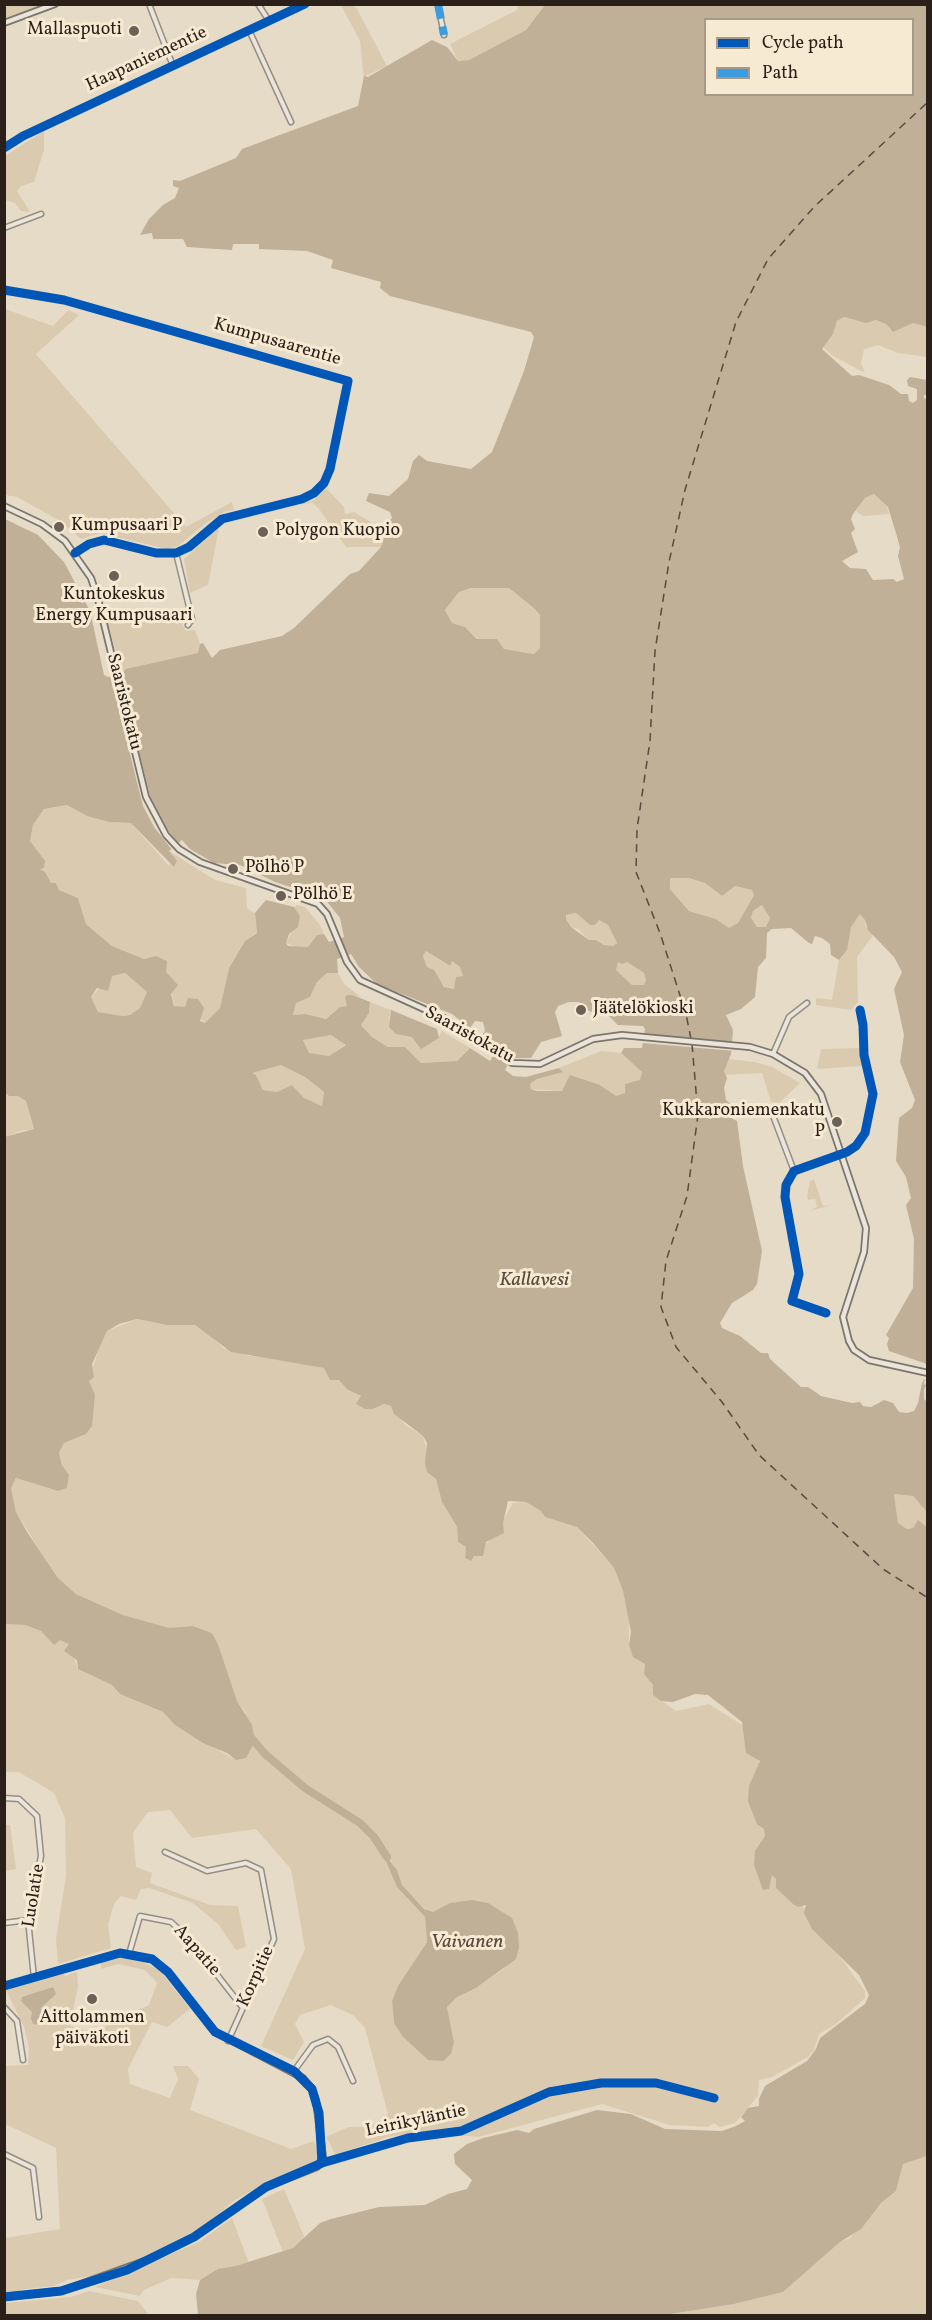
<!DOCTYPE html>
<meta charset="utf-8">
<style>
body{margin:0}
#map{position:relative;width:932px;height:2320px;overflow:hidden;background:#e6dbc6;font-family:Vollkorn,serif}
canvas{display:block}
.frame{position:absolute;inset:0;border:6px solid #2b1f1a;pointer-events:none}
.legend{position:absolute;left:704px;top:18px;width:210px;height:78px;box-sizing:border-box;background:#f7ead2;border:2px solid #a59988;margin:0;padding:8px 10px;list-style:none;font-size:18px;color:#2b1f1a}
.legend li{display:flex;align-items:center;gap:12px;height:30px}
.legend b{width:30px;border:2px solid #a59988}
</style>
<div id="map">
<canvas width="932" height="2320"></canvas>
<div class="frame"></div>
<ul class="legend">
<li><b style="height:8px;background:#0057b8"></b>Cycle path</li>
<li><b style="height:8px;background:#3d9bdf"></b>Path</li>
</ul>
</div>
<script>
const g = document.querySelector('canvas').getContext('2d');
g.lineJoin = 'round';
function paint(path, color) { g.fillStyle = color; g.fill(path, 'evenodd'); }
const poly = rows => new Path2D(rows.map(r => 'M' + r).join(''));
function strokePath(path, color, width, dash) { g.strokeStyle = color; g.lineWidth = width; g.lineCap = dash ? 'butt' : 'round'; g.setLineDash(dash || []); g.stroke(path); }
function label(font, color, halo, rows, align = 'center') {
  g.font = font + ' Vollkorn,serif'; g.lineWidth = 6; g.setLineDash([]); g.textBaseline = 'middle'; g.strokeStyle = halo; g.fillStyle = color; for (const [text, x, y, turn = 0] of rows) {
    g.save(); g.translate(x, y); g.rotate((+turn || 0) * Math.PI / 180); g.textAlign = isNaN(turn) ? turn : align; if (halo) g.strokeText(text, 0, 0); g.fillText(text, 0, 0); g.restore();
  }
}
paint(poly([
 [5,4,44,4,44,5,5,19],
 [341,5,353,5,357,9,387,66,365,76,364,80,360,41],
 [518,5,545,5,526,30,469,60,458,61,450,44,517,10],
 [44,131,44,150,34,182,21,186,17,191,30,212,21,211,15,203,5,200,5,156],
 [5,309,53,326,68,310,79,315,36,354,186,527,232,502,234,510,226,511,206,523,178,546,167,549,100,533,81,539,60,521,17,497,5,495],
 [844,317,866,323,876,320,887,324,890,330,913,323,927,327,927,357,898,353,878,345,864,349,861,364,865,372,861,371,833,356,823,347,833,334,837,321],
 [326,488,344,507,345,514,354,512,382,529,385,535,381,547,346,547,319,509,313,503,304,504,314,500],
 [874,494,886,504,889,514,863,516,856,511,865,498],
 [219,528,208,585,190,593,184,559],
 [471,588,509,588,535,609,540,615,540,648,535,654,504,649,497,639,478,639,465,627,452,623,445,610,459,592],
 [151,618,172,618,181,622,186,631,195,630,200,644,199,653,123,671,120,668,108,623,122,624],
 [67,805,87,816,109,822,131,823,169,866,172,857,169,851,215,880,246,888,247,908,255,913,257,932,245,941,229,968,220,1008,206,1023,185,1007,175,1007,166,972,156,956,144,959,112,946,86,924,78,898,59,890,56,883,51,883,40,870,41,867,44,868,30,841,33,825,44,809],
 [670,878,689,878,705,883,722,896,735,886,752,890,754,895,738,923,729,929,716,919,689,911,670,889],
 [297,905,305,907,320,925,324,934,317,935,308,947,296,947,286,943,300,916,294,907],
 [763,905,770,918,767,927,757,927,751,918,753,911],
 [576,913,590,925,599,920,608,925,617,943,613,946,604,945,596,940,589,940,578,929,571,927,566,919,565,915],
 [860,914,866,920,865,926,874,934,857,957,858,1002,851,1010,816,1005,816,998,832,1000,839,960,842,957,851,927],
 [426,951,449,966,452,961,460,967,463,976,454,989,445,987,427,967,423,956],
 [618,962,627,962,644,973,646,980,644,985,632,985,616,970],
 [125,973,147,992,140,1008,130,1015,123,1016,98,1012,91,997,112,976],
 [327,973,338,973,345,985,361,997,353,995,347,1006,340,1007,326,1019,305,1014,293,1015,296,1003,310,997,317,982],
 [370,1002,391,1010,389,1019,396,1034,438,1038,442,1031,470,1048,457,1061,421,1063,405,1047,388,1047,372,1037,361,1025,369,1013],
 [331,1035,346,1044,329,1057,308,1053,303,1040],
 [860,1048,862,1066,817,1069,821,1049],
 [601,1051,621,1053,642,1072,640,1080,625,1093,616,1096,600,1085,563,1091,531,1089,530,1084,537,1079,562,1072,559,1068],
 [728,1059,755,1062,772,1067,800,1083,779,1103,771,1102,762,1073,726,1075,724,1071],
 [281,1065,305,1077,324,1092,322,1107,304,1098,292,1085,277,1092,263,1090,256,1075,251,1072],
 [4,1092,9,1096,19,1096,26,1101,34,1130,23,1130,5,1137],
 [814,1179,823,1206,832,1205,809,1211,817,1207,815,1199,808,1200,807,1196,810,1181],
 [137,1319,167,1325,195,1325,209,1334,223,1348,249,1356,270,1357,325,1368,344,1383,348,1390,362,1397,356,1404,365,1409,373,1409,384,1404,391,1406,405,1425,423,1436,428,1455,425,1463,436,1479,442,1502,457,1527,458,1542,466,1547,465,1558,470,1560,494,1536,513,1503,526,1502,541,1511,545,1517,577,1527,614,1568,623,1591,629,1618,629,1645,645,1664,644,1674,653,1685,653,1695,676,1711,709,1704,744,1726,766,1779,804,1908,865,1991,865,1998,836,2024,819,2034,814,2050,808,2057,772,2077,759,2080,758,2096,735,2123,720,2127,714,2123,708,2127,670,2125,602,2104,478,2137,420,2132,388,2137,336,2155,326,2137,349,2127,368,2127,384,2119,388,2114,365,2028,353,2015,331,2005,300,2015,295,2024,304,2042,293,2060,261,2046,305,1949,291,1869,256,1829,192,1838,170,1810,148,1812,133,1833,136,1867,152,1873,150,1883,210,1905,238,1906,246,1947,236,1950,218,1924,193,1903,149,1888,141,1889,136,1900,121,1896,114,1904,108,1925,111,1948,58,1964,56,1939,66,1876,65,1818,54,1793,19,1772,5,1772,5,1624,25,1625,41,1631,51,1640,60,1639,69,1644,78,1669,112,1685,120,1694,163,1712,175,1725,236,1760,246,1713,237,1701,218,1644,212,1633,193,1626,169,1629,123,1615,76,1594,58,1578,45,1559,16,1512,11,1488,16,1478,58,1491,67,1488,69,1476,62,1465,59,1453,64,1443,86,1434,92,1426,89,1380,100,1345,107,1331],
 [391,1860,402,1885,416,1902,505,1968,476,1988,457,1996,447,2007,454,2042,428,2060,403,2037,394,2023,392,2001,399,1986,427,1942,425,1917,397,1887,389,1865],
 [894,1494,913,1496,927,1512,927,1527,918,1521,913,1528,907,1529,898,1523],
 [5,1825,10,1825,16,1869,6,1871,5,1868],
 [131,1957,160,1970,190,2009,167,2027,152,2022,128,2069,130,2084,170,2098,178,2079,173,2066,188,2066,199,2079,190,2110,291,2149,314,2141,319,2157,314,2164,270,2181,235,2200,207,2224,163,2249,103,2274,67,2280,54,2286,25,2289,5,2296,5,2238,60,2229,56,2148,5,2124,5,2066,28,2065,29,2048,24,2027,5,1988,63,1972,65,1976,77,1972,78,1986,70,2026,102,2035,112,2010,125,2016,149,2005,157,1983,145,1970,118,1964,101,1969,101,1962,115,1958],
 [927,2156,927,2315,658,2316,734,2304,783,2292,840,2242,850,2238,881,2203,896,2191,903,2164],
 [284,2189,304,2236,303,2240,293,2248,283,2252,262,2199],
 [232,2218,249,2263,226,2267,200,2280,171,2278,144,2290,140,2296,95,2287,199,2242],
 [89,2291,138,2301,149,2315,5,2315,5,2303,71,2297]
]), '#dacbb0');
paint(poly([
 [545,5,927,5,927,327,913,323,893,332,886,324,876,320,866,323,844,317,837,321,833,334,822,349,852,376,859,375,889,385,901,394,908,394,909,401,913,403,917,400,917,389,908,386,907,380,910,377,927,380,927,394,923,396,928,402,927,1364,889,1351,887,1344,889,1338,886,1335,913,1288,914,1239,906,1205,911,1198,906,1177,896,1161,899,1118,912,1108,915,1100,900,1062,904,1035,894,989,902,972,894,957,868,930,865,920,860,914,851,927,847,950,839,960,831,955,830,944,822,938,815,936,812,944,809,943,791,928,772,929,767,933,766,958,758,967,755,997,741,1009,726,1015,733,1030,731,1054,724,1071,727,1078,724,1088,726,1100,731,1104,729,1117,737,1121,743,1166,762,1251,757,1284,753,1290,732,1303,720,1323,722,1328,740,1336,761,1353,768,1353,770,1359,801,1387,808,1387,821,1396,852,1403,860,1402,863,1406,871,1407,884,1400,893,1403,899,1412,907,1413,914,1411,918,1403,922,1383,926,1385,924,1390,924,1399,928,1403,927,1512,913,1496,894,1494,898,1523,907,1529,913,1528,918,1520,927,1527,927,2156,903,2164,896,2191,881,2203,861,2229,840,2242,783,2292,734,2304,658,2316,198,2315,196,2294,200,2280,218,2269,239,2265,293,2248,320,2223,331,2219,379,2207,425,2205,448,2194,467,2189,472,2180,455,2164,454,2154,467,2144,483,2138,517,2130,529,2133,534,2129,597,2110,631,2114,665,2129,722,2131,736,2126,745,2121,741,2117,748,2108,759,2106,759,2099,765,2086,807,2061,816,2049,820,2038,865,2004,869,1995,859,1975,812,1929,804,1913,806,1905,798,1907,793,1904,776,1888,776,1879,772,1875,769,1889,763,1890,754,1865,755,1851,765,1836,764,1829,757,1824,748,1801,749,1786,760,1761,746,1753,742,1722,708,1695,695,1694,673,1702,661,1701,653,1695,653,1685,644,1674,645,1664,633,1657,629,1645,631,1632,623,1591,614,1568,593,1543,577,1527,545,1517,541,1511,526,1502,508,1501,503,1523,504,1533,486,1542,483,1556,474,1556,471,1561,465,1558,466,1547,458,1542,457,1527,442,1502,436,1479,427,1472,425,1463,427,1443,423,1436,394,1414,391,1406,384,1404,373,1409,365,1409,356,1404,361,1396,348,1390,339,1380,330,1380,324,1368,231,1352,195,1325,167,1325,137,1319,119,1324,107,1331,92,1364,94,1377,89,1381,95,1395,92,1426,86,1434,64,1443,59,1453,62,1465,69,1475,67,1488,58,1491,16,1478,11,1488,16,1512,27,1532,58,1578,76,1594,123,1615,169,1628,193,1626,212,1633,218,1644,237,1701,252,1725,255,1741,246,1758,236,1760,227,1753,203,1743,175,1725,163,1712,120,1694,112,1685,78,1669,77,1660,64,1651,69,1644,60,1640,54,1645,41,1631,25,1625,5,1624,4,1137,34,1129,26,1101,18,1096,9,1096,4,1092,5,519,38,535,64,562,90,611,104,675,108,677,121,674,126,669,198,653,200,644,203,643,212,658,220,650,282,636,294,628,350,574,359,571,381,547,385,535,382,529,392,518,390,512,366,501,369,493,389,496,408,479,413,461,419,455,427,461,471,469,492,452,524,371,534,337,531,332,390,296,380,288,381,282,331,268,333,260,307,251,259,249,259,244,233,244,232,250,187,247,183,239,153,239,152,233,140,235,149,219,163,205,175,198,179,188,173,186,173,180,180,181,236,158,242,149,358,106,364,76,368,77,432,40,447,47,458,61,469,60,526,30],
 [706,20,912,20,912,94,706,94],
 [874,494,888,507,896,533,900,547,898,556,904,579,897,582,893,579,873,580,866,569,850,568,842,561,858,552,851,533,855,529,851,519,853,514,865,498],
 [471,588,509,588,535,609,540,615,540,648,534,654,504,649,497,639,477,639,465,627,452,623,445,610,459,592],
 [67,805,87,816,109,822,131,823,174,867,177,861,169,851,182,840,190,849,214,863,240,865,275,882,324,898,340,918,344,937,329,942,324,934,317,935,308,947,288,946,286,943,289,934,298,927,300,916,294,907,266,900,255,913,257,933,245,941,229,968,220,1008,205,1023,200,1021,204,1008,198,999,188,998,185,1007,174,1006,171,994,178,985,166,972,167,961,156,956,144,959,112,946,86,924,78,898,59,890,56,883,51,883,45,872,40,869,44,868,45,861,30,841,33,825,44,809],
 [670,878,689,878,705,883,722,896,735,886,752,890,754,895,738,923,729,928,716,919,689,911,670,889],
 [762,905,770,918,766,927,757,927,751,918,753,911],
 [576,913,590,925,595,925,599,920,608,925,617,943,613,946,604,945,596,940,589,940,571,927,566,919,566,915],
 [426,951,450,966,452,961,460,967,463,976,456,977,454,989,444,987,434,970,427,967,423,956],
 [351,954,359,967,377,984,452,1014,470,1028,475,1021,483,1022,485,1031,481,1036,497,1050,490,1061,470,1048,457,1061,421,1063,405,1047,388,1047,372,1037,361,1025,369,1013,370,1002,353,995,347,995,345,997,347,1006,340,1007,326,1019,305,1014,293,1015,296,1003,310,997,317,982,327,973,338,973,337,959],
 [618,962,622,964,627,962,644,973,646,980,644,985,632,985,616,970],
 [125,973,147,992,140,1008,130,1015,123,1016,98,1012,91,997,97,988,108,991,112,976],
 [569,1002,579,1002,589,1011,608,1015,618,1025,643,1026,645,1029,642,1048,624,1048,621,1053,642,1072,640,1080,625,1084,625,1093,616,1096,600,1085,570,1075,562,1091,537,1091,531,1089,530,1084,537,1079,563,1072,559,1068,526,1077,513,1076,505,1070,511,1058,531,1058,541,1042,562,1036,555,1012,558,1006],
 [331,1035,346,1045,329,1056,309,1053,303,1040],
 [281,1065,305,1077,324,1092,322,1106,304,1098,292,1085,277,1092,263,1090,256,1075,252,1073],
 [391,1010,437,1029,439,1038,421,1049,412,1037,396,1034,389,1027],
 [387,1857,397,1870,402,1885,424,1909,433,1912,450,1903,472,1900,488,1903,512,1918,518,1933,519,1947,516,1959,476,1988,457,1997,447,2007,454,2042,451,2054,443,2061,428,2060,403,2037,394,2023,392,2001,398,1986,427,1942,425,1917,397,1887,386,1861],
 [53,1987,56,1994,41,2008,42,2021,34,2025,31,2019,32,2012,21,2001,22,1997]
]), '#c0b097');
paint(poly([
 [119,672,152,804,161,822,179,844,173,851,154,827,143,806,110,674],
 [642,1034,735,1042,735,1051,642,1043]
]), '#e6dbc6');
strokePath(poly([
 [923,1384,924,1380]
]), '#c0b097', 1.5);
strokePath(poly([
 [248,1734,265,1754,305,1788,360,1823,374,1837,387,1857]
]), '#c0b097', 8);
strokePath(poly([
 [691,1039,686,1014,660,933,636,872,637,829,650,741,655,651,669,562,685,490,736,322,768,259,815,206,928,102],
 [692,1044,698,1115,687,1196,666,1261,661,1307,676,1347,722,1402,759,1455,883,1569,928,1598]
]), '#594b3f', 1.5, [8, 6]);
const street = poly([
 [149,4,173,66],
 [258,4,269,21],
 [438,4,444,35],
 [249,30,291,122],
 [4,148,23,136,305,4],
 [4,228,41,214],
 [4,290,64,300,348,381,330,469,324,483,314,493,302,499,222,519,189,547,176,553,156,553,104,540,89,544,75,553],
 [176,553,192,619,188,625],
 [773,1054,789,1017,807,1003],
 [774,1109,772,1113,794,1171],
 [826,1313,792,1301,799,1274,785,1197,786,1185,794,1171,847,1152,856,1146,865,1133,873,1094,864,1055,863,1025,860,1010],
 [4,1798,19,1799,37,1816,41,1856,28,1920,34,1978],
 [165,1852,207,1871,246,1863,261,1870,274,1939,228,2041],
 [4,1923,28,1920],
 [129,1954,140,1916,171,1922,189,1939,243,2008],
 [4,2007,17,2021,23,2060],
 [294,2071,313,2045,328,2039,338,2047,353,2081],
 [4,2154,33,2168,39,2217],
 [322,2163,408,2138,461,2131,549,2092,601,2083,656,2083,714,2098]
]);
const secondary = poly([
 [4,23,55,4],
 [4,506,42,524,65,541,91,578,98,599,146,797,166,835,179,849,200,862,318,904,327,914,347,962,360,980,446,1019,512,1063,540,1064,593,1039,622,1035,750,1047,773,1054,805,1073,821,1094,866,1228,864,1252,843,1317,849,1341,854,1350,869,1360,928,1373],
 [4,1986,120,1953,152,1959,168,1972,215,2032,303,2078,312,2089,316,2100,323,2157,317,2167,266,2187,194,2237,150,2259,61,2291,4,2297]
]);
strokePath(street, '#968e82', 7);
strokePath(secondary, '#7c756b', 8);
strokePath(street, '#eae4da', 4);
strokePath(secondary, '#eae4da', 4.5);
strokePath(poly([
 [438,4,444,35]
]), '#3d9bdf', 8, [15, 8]);
strokePath(poly([
 [4,148,23,136,305,4],
 [4,290,64,300,348,381,330,469,324,483,314,493,302,499,222,519,189,547,176,553,156,553,104,540,89,544,75,553],
 [826,1313,792,1301,799,1274,785,1197,786,1185,794,1171,847,1152,856,1146,865,1133,873,1094,864,1055,863,1025,860,1010],
 [4,1986,120,1953,152,1959,168,1972,215,2032,294,2071,312,2089,319,2113,322,2163],
 [4,2297,61,2291,127,2270,194,2237,266,2187,322,2163,408,2138,461,2131,549,2092,601,2083,656,2083,714,2098]
]), '#0057b8', 9);
for (const [x, y, r, color] of [
 [134,31,6,"#6c6156"],
 [59,527,6,"#6c6156"],
 [263,532,6,"#6c6156"],
 [114,576,6,"#6c6156"],
 [233,869,6,"#6c6156"],
 [281,896,6,"#6c6156"],
 [581,1010,6,"#6c6156"],
 [837,1122,6,"#6c6156"],
 [92,1999,6,"#6c6156"]
]) { const dot = new Path2D(); dot.arc(x, y, r, 0, 2 * Math.PI); g.fillStyle = color; g.fill(dot); strokePath(dot, '#f7ead2', 2); }
label('18px', '#2b1f1a', '#f7ead2', [
 ["Mallaspuoti",122,31,"right"],
 ["Kumpusaari P",71,527],
 ["Polygon Kuopio",275,532],
 ["Kuntokeskus",114,596,"center"],
 ["Energy Kumpusaari",114,617,"center"],
 ["Pölhö P",245,869],
 ["Pölhö E",293,896],
 ["Jäätelökioski",593,1010],
 ["Kukkaroniemenkatu",825,1112,"right"],
 ["P",825,1133,"right"],
 ["Aittolammen",92,2019,"center"],
 ["päiväkoti",92,2040,"center"]
], 'left');
label('18px', '#2b1f1a', '#f7ead2', [
 ["Haapaniementie",147,60,-25],
 ["Kumpusaarentie",277,343,16],
 ["Saaristokatu",123,702,76],
 ["Saaristokatu",469,1036,29],
 ["Luolatie",35,1896,-81],
 ["Aapatie",196,1951,49],
 ["Korpitie",257,1977,-66],
 ["Leirikyläntie",416,2122,-12]
]);
label('italic 20px', '#594b3f', '#f7ead2', [
 ["Kallavesi",534,1281],
 ["Vaivanen",467,1943]
]);
</script>
